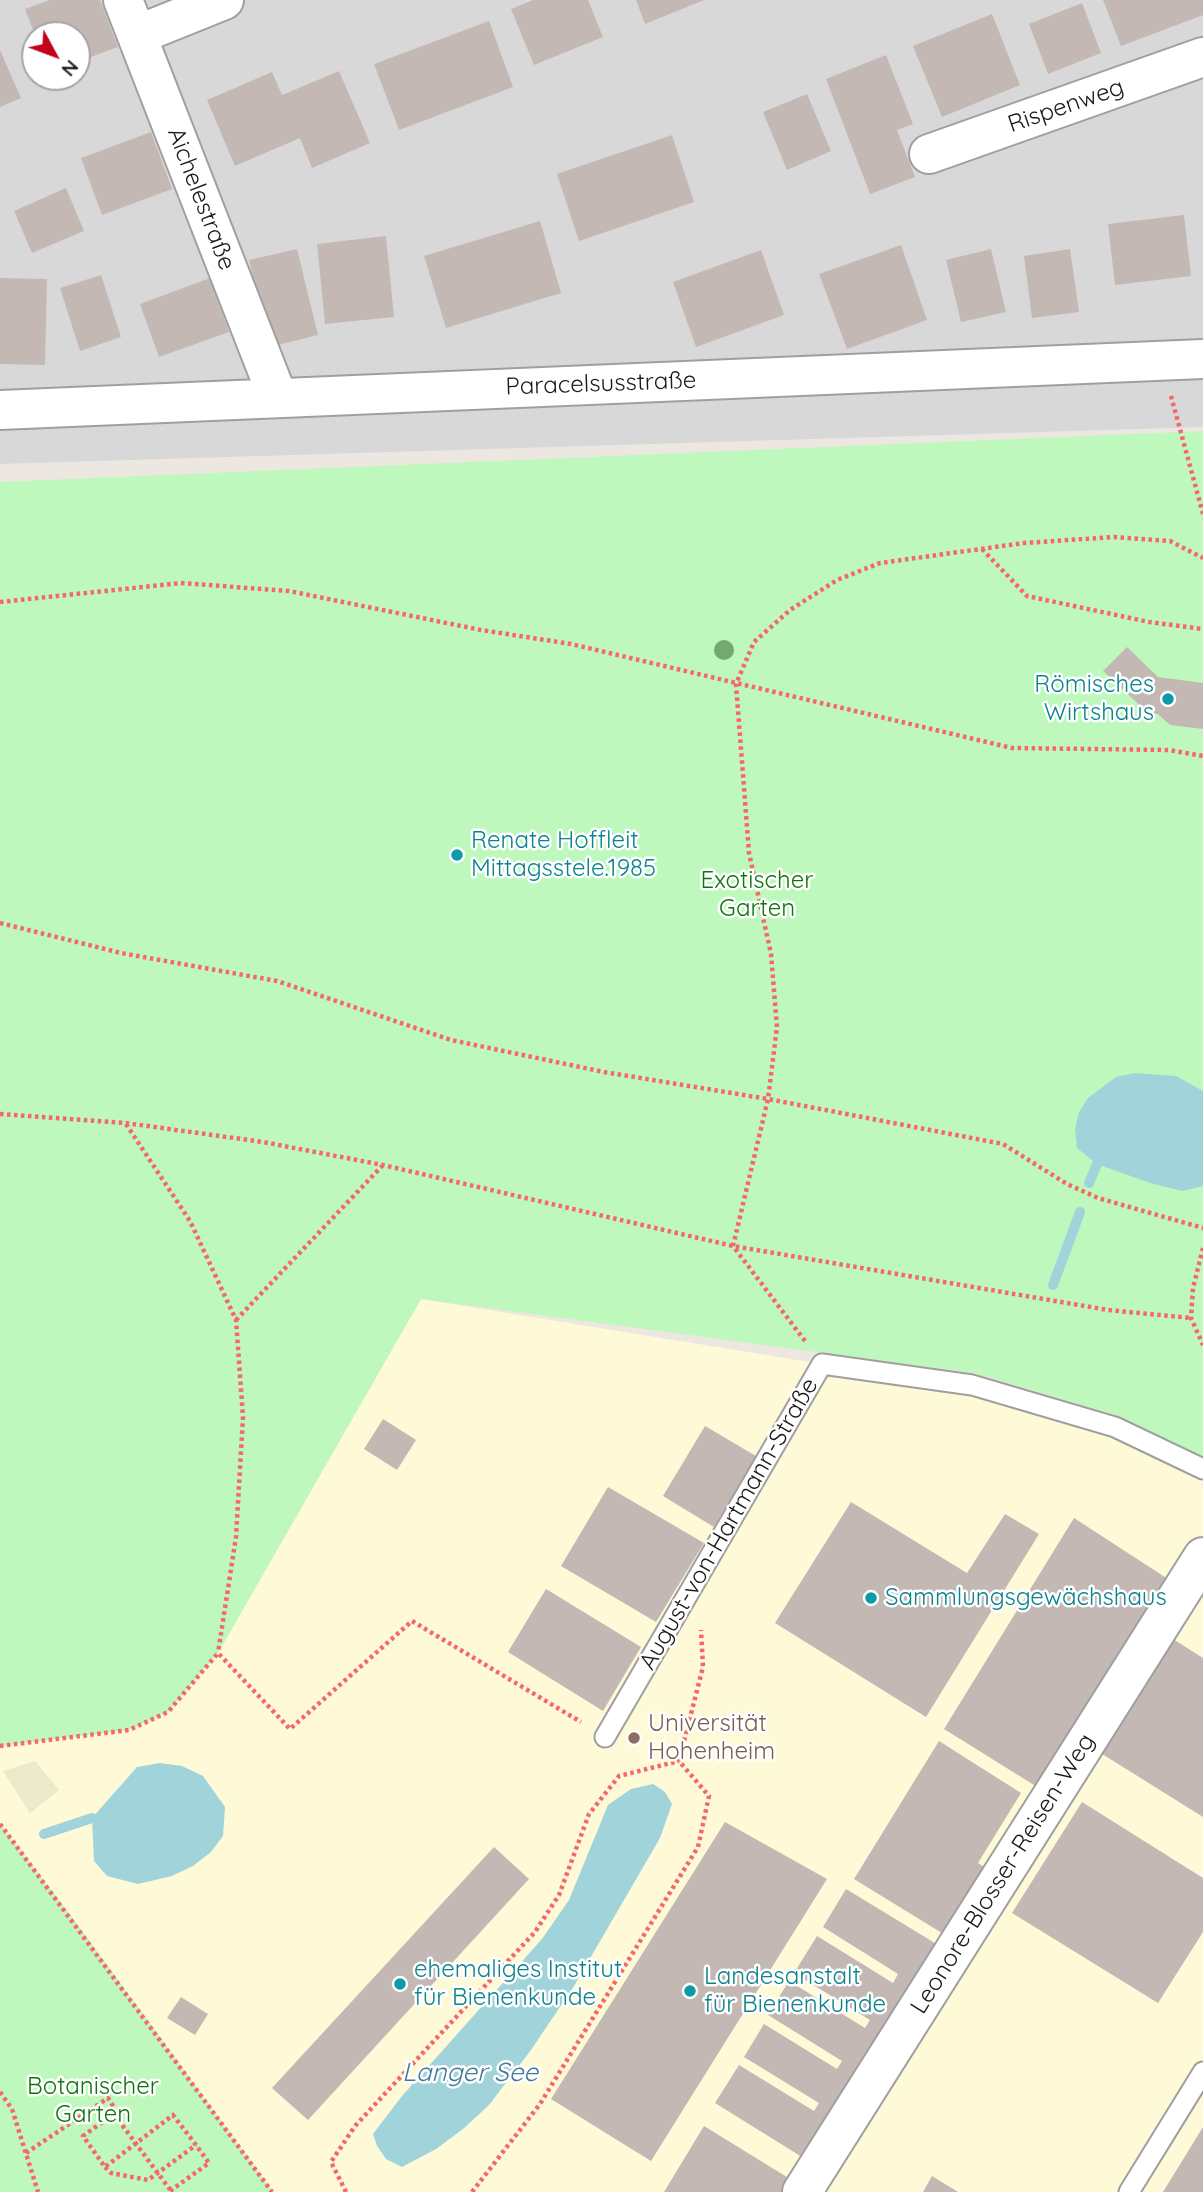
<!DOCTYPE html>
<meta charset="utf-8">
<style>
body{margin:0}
#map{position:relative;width:1203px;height:2192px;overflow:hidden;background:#ece7e0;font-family:Quicksand,sans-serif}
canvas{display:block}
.north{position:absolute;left:21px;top:21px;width:70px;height:70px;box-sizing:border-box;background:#fff;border:2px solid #a4a4a4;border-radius:50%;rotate:131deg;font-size:19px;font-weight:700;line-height:28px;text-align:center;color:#1b1b1b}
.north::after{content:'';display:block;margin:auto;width:24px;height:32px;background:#c2031b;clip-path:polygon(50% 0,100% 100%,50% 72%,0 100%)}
</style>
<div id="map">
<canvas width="1203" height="2192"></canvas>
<div class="north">N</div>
</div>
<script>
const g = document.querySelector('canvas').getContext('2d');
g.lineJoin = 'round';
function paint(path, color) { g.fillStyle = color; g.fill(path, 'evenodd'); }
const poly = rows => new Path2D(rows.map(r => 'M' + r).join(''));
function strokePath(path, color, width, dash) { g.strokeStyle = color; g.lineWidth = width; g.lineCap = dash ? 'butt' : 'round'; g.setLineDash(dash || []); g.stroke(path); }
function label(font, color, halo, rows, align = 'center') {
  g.font = font + ' Quicksand,sans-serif'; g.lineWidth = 5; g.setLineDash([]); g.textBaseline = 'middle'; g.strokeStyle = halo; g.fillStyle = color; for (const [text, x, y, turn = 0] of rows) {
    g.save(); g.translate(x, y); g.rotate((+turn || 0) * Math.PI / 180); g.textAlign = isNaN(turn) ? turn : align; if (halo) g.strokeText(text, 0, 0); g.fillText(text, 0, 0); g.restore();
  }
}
paint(poly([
 [0,0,1203,0,1203,427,0,464],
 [35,35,77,35,77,77,35,77]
]), '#d9d8d8');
paint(poly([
 [421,1299,822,1364,972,1385,1115,1427,1203,1469,1203,2192,272,2192,0,1824,0,1746,129,1730,218,1653]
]), '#fef9d7');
paint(poly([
 [35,1761,59,1790,30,1813,3,1771]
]), '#eceacb');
paint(poly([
 [1203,431,1203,1458,1117,1415,974,1373,421,1299,218,1653,168,1712,129,1730,0,1746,0,482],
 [0,1824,69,1913,273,2192,0,2192]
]), '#bef8bc');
paint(poly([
 [1135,1073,1176,1076,1203,1091,1203,1186,1182,1191,1150,1183,1097,1164,1077,1148,1075,1129,1079,1112,1088,1098,1116,1077],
 [160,1763,182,1766,203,1776,225,1807,223,1836,211,1852,193,1866,172,1876,138,1884,107,1876,94,1861,92,1818,137,1767],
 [653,1784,665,1792,672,1804,660,1838,574,1986,531,2050,489,2105,463,2129,436,2149,402,2167,386,2159,377,2146,373,2134,402,2096,542,1939,569,1900,608,1805,631,1789]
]), '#a0d4da');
strokePath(poly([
 [1089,1183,1097,1164],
 [1053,1285,1080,1212],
 [44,1834,92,1818]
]), '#a0d4da', 10);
paint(poly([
 [50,0,100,0,118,47,77,62,77,35,35,35,25,9],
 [533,0,588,0,603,37,534,65,511,9],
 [636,0,704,0,645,24],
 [1103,0,1203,0,1203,15,1121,46],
 [1082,3,1101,53,1048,74,1029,24],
 [992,14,1020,85,942,117,913,46],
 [489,21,513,87,399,130,374,64],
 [0,50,21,98,0,107],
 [886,55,913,124,897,130,915,177,870,194,826,79],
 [339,71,370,143,312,168,300,138,235,166,207,100,272,72,282,95],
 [807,94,831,151,787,170,763,112],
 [151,132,172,189,102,215,81,158],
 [672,135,694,202,579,241,557,174],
 [66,188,84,231,32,253,14,211],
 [1184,215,1191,276,1115,285,1108,224],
 [540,221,561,293,446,328,424,256],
 [386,236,394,317,325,324,317,244],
 [901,245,927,320,847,349,819,274],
 [297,249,318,335,270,347,249,260],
 [991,249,1006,312,961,322,946,260],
 [1070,249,1079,312,1032,318,1024,256],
 [761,250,784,315,696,347,673,282],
 [101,275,121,337,80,351,60,288],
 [0,278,47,279,45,365,0,364],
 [210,278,229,332,159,357,140,304],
 [1127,647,1158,677,1203,683,1203,729,1170,725,1158,714,1149,714,1103,671],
 [383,1419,416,1440,397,1470,364,1449],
 [705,1426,756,1456,714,1527,663,1496],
 [608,1487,704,1543,656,1622,561,1566],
 [851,1502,967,1573,1005,1514,1039,1534,926,1717,775,1623],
 [1074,1518,1171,1581,1042,1790,944,1729],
 [546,1589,641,1647,603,1711,508,1652],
 [1170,1637,1203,1658,1203,1817,1099,1752],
 [939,1741,1021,1793,978,1863,991,1871,950,1938,854,1879],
 [1082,1802,1203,1878,1203,1932,1158,2003,1012,1913],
 [725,1822,827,1879,651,2161,551,2099],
 [494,1847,529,1879,308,2120,272,2088],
 [846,1889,943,1948,810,2162,715,2103,739,2065,814,2111,819,2103,744,2057,764,2024,837,2069,842,2061,768,2015,789,1981,865,2028,870,2020,794,1973,817,1936,893,1983,898,1974,823,1927],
 [181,1997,208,2014,195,2035,167,2018],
 [704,2126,795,2182,789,2192,664,2192],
 [1203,2127,1203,2192,1163,2192],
 [932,2176,958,2192,923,2192]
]), '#c4b8b4');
const lane = poly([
 [605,1737,822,1364,972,1385,1115,1427,1203,1469],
 [1129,2192,1203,2072]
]);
const street = poly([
 [123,0,278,398],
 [137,35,224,0],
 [929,154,1203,57],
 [0,410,1203,359],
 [802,2192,1203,1557]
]);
strokePath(lane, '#9f9f9f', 23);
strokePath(street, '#9f9f9f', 42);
strokePath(poly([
 [1171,396,1203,514],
 [982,549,1027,596,1149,622,1203,629],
 [0,602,181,583,289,591,481,630,571,644,1012,748,1169,750,1203,756],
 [0,923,121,953,277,981,451,1040,604,1072,768,1099,1003,1144,1067,1184,1098,1198,1203,1228],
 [0,1114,126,1123,263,1142,383,1165,733,1246,1108,1310,1191,1318],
 [126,1124,190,1221,236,1320,243,1417,236,1537,218,1653],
 [1203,1248,1193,1288,1191,1318,1203,1345],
 [236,1320,382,1166],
 [805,1341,733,1246,768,1099,777,1027,771,954,749,853,736,684,754,642,790,610,837,580,880,563,1024,543,1114,537,1170,541,1203,558],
 [0,1746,129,1730,168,1712,218,1653,290,1729,412,1621,581,1722],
 [0,1824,272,2192],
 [0,2092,12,2109,38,2192],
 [114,2114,83,2136,105,2167,173,2115,196,2145,209,2163,170,2191],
 [26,2153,108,2098,117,2112,114,2114,171,2191],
 [105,2167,111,2173,148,2180,196,2145],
 [346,2192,331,2162,355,2126,535,1932,559,1895,589,1814,619,1776,679,1761],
 [472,2192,540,2104,698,1847,709,1796,679,1761,703,1667,701,1630]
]), '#f76669', 4.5, [3.5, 3.5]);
strokePath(lane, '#fff', 19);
strokePath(street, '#fff', 38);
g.fillStyle = '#74a86c';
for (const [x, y] of [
 [724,650]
]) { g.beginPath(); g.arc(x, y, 10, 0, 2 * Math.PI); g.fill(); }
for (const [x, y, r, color] of [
 [1168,699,7,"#0f9aa8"],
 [457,855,7,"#0f9aa8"],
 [871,1598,7,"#0f9aa8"],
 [634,1738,7,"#8d6e63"],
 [400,1984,7,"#0f9aa8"],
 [690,1991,7,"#0f9aa8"]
]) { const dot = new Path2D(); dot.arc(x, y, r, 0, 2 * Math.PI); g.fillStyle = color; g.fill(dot); strokePath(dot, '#fff', 2.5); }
label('24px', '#1b1b1b', '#fff', [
 ["Rispenweg",1066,106,-19],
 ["Aichelestraße",201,199,69],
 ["Paracelsusstraße",601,384,-2],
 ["August-von-Hartmann-Straße",729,1524,-60],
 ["Leonore-Blosser-Reisen-Weg",1003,1874,-58]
]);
label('24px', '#0d838f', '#fff', [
 ["Römisches",1154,685,"right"],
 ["Wirtshaus",1154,713,"right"],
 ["Renate Hoffleit",471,841],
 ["Mittagsstele.1985",471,869],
 ["Sammlungsgewächshaus",885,1598],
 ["ehemaliges Institut",414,1970],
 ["für Bienenkunde",414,1998],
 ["Landesanstalt",704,1977],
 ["für Bienenkunde",704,2005]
], 'left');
label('24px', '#11750d', '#fff', [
 ["Exotischer",757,881],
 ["Garten",757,909],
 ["Botanischer",93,2087],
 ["Garten",93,2115]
]);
label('24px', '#785e54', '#fff', [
 ["Universität",648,1724],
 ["Hohenheim",648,1752]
], 'left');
label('italic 26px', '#447898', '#fff', [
 ["Langer See",470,2073]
]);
</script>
